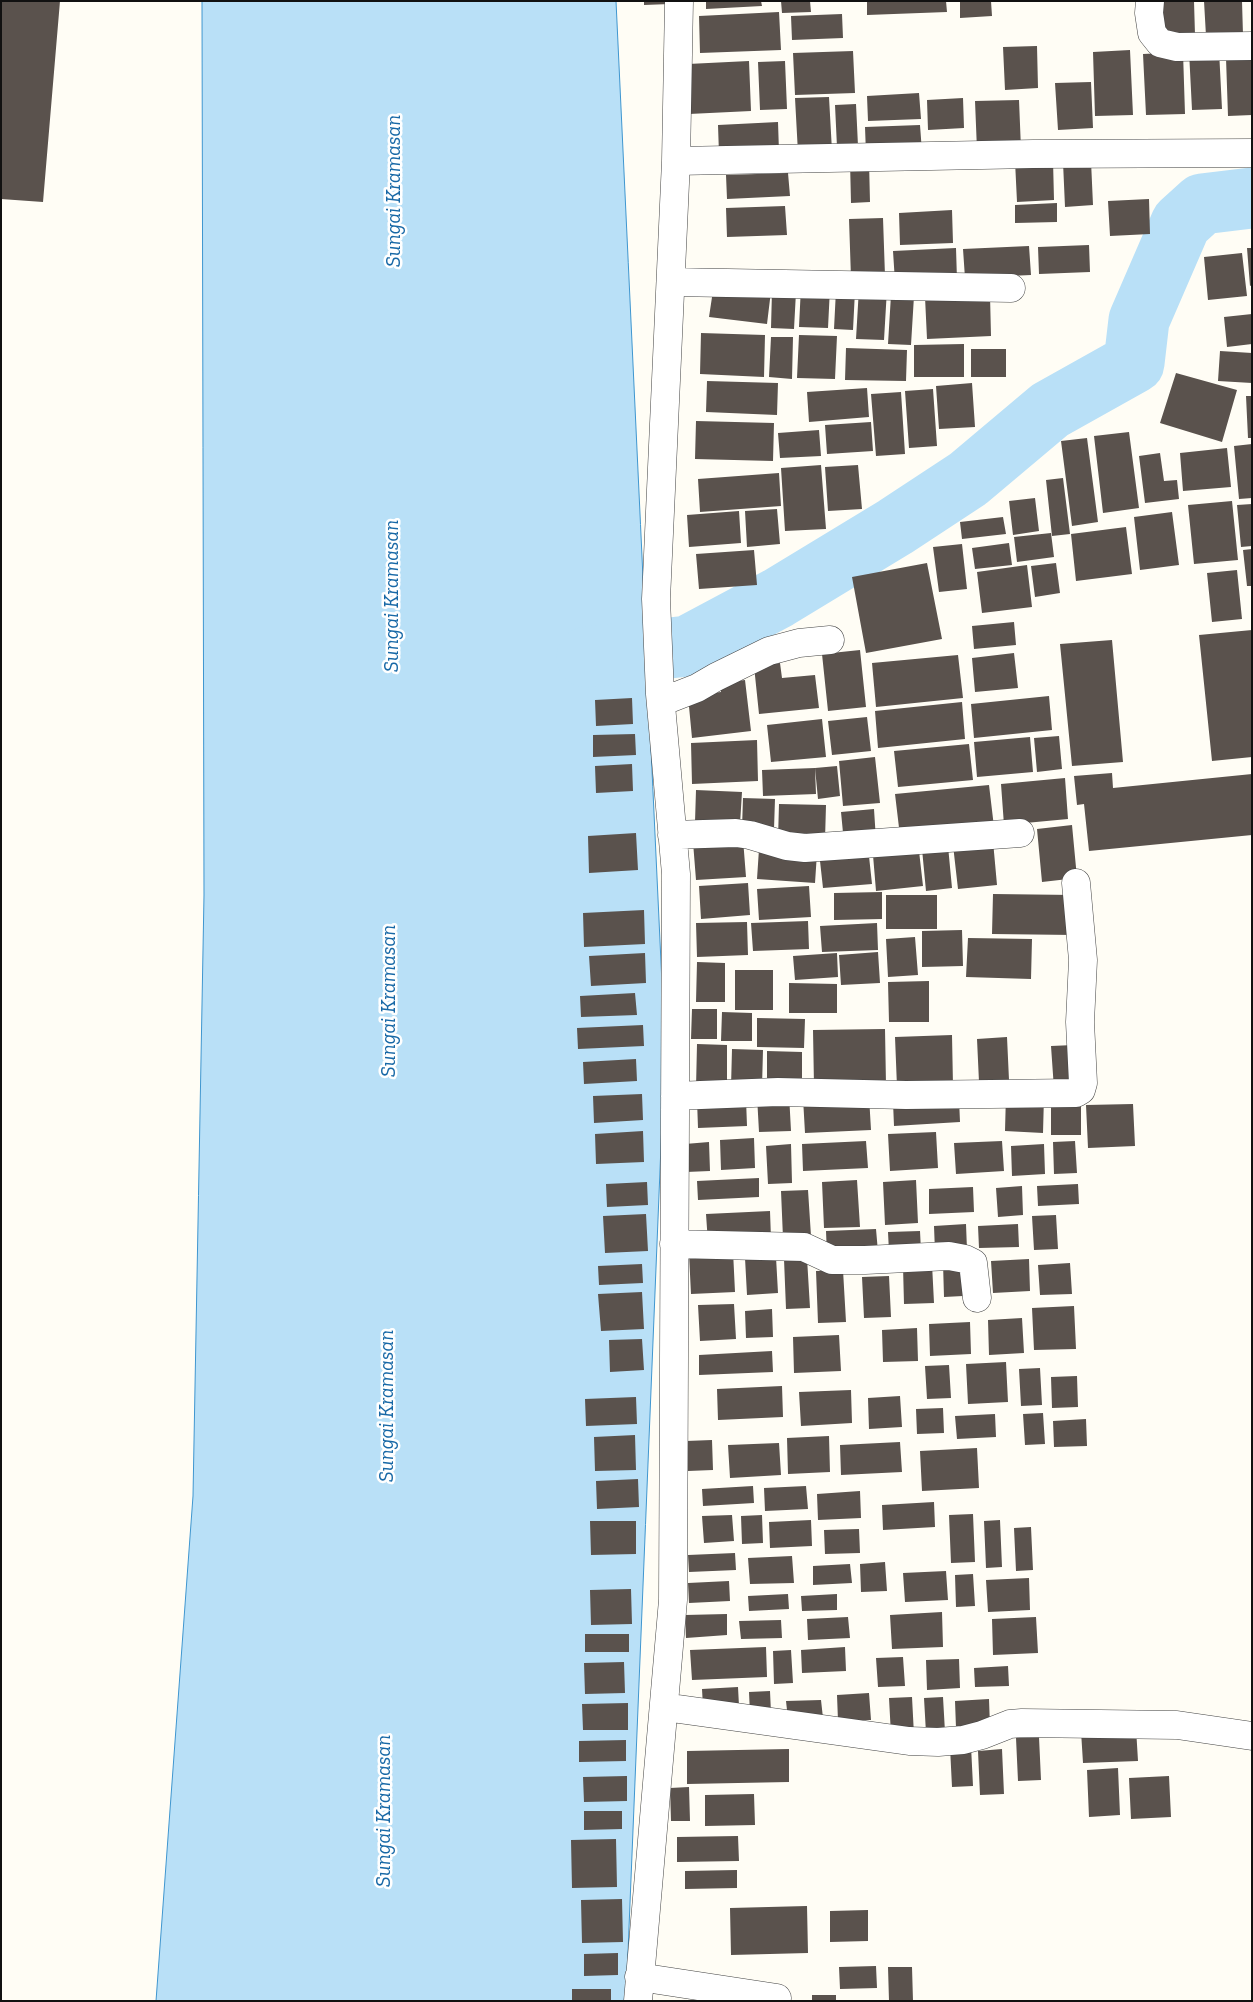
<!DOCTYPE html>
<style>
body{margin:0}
#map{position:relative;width:1253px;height:2002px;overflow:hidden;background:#fffdf5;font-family:"Zilla Slab",serif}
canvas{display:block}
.frame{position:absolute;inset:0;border:2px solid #111;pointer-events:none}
</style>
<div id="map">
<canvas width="1253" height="2002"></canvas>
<div class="frame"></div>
</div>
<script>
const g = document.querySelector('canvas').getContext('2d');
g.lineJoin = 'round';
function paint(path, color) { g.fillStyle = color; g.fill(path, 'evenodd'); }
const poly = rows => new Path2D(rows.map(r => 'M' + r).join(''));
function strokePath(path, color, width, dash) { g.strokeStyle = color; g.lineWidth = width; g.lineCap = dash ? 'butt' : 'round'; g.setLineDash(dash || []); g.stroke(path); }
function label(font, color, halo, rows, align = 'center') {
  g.font = font + ' "Zilla Slab",serif'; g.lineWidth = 5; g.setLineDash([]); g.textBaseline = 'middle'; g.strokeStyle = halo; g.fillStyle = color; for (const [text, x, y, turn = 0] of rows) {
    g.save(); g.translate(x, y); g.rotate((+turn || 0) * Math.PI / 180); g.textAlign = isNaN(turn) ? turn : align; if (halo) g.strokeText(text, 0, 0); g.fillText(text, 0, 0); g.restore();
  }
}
const water = poly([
 [202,1,616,1,665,1048,626,2001,156,2001,193,1496,204,895,202,1]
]);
paint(water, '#b9e0f7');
strokePath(water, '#3f96cf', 1);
strokePath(poly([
 [587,657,688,646,778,598,895,527,968,479,1050,410,1134,363,1139,320,1181,223,1202,204,1252,198]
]), '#b9e0f7', 61);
paint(poly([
 [1,1,60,1,43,202,1,199],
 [644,1,670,1,670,4,644,5],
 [706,1,761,1,762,6,706,9],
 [781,1,810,1,811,12,782,13],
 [867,1,946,1,947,12,867,15],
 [960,1,991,1,992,16,960,18],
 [1162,1,1194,1,1195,35,1163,36],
 [1204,1,1242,1,1243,35,1206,36],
 [779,12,781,50,700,53,699,16],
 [842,14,843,38,792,40,791,16],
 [1037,46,1038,88,1005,90,1003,47],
 [1130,50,1133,115,1095,116,1093,52],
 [1219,50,1222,109,1192,110,1189,51],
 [853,51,855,93,795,95,793,53],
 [1183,52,1185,114,1146,115,1143,54],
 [1251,57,1252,115,1228,116,1226,58],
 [749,61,751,111,689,114,688,64],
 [785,61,787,109,760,110,758,62],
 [1091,82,1093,128,1058,130,1055,83],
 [919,93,921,119,868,121,867,96],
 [829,97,832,151,798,153,795,98],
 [963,98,964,128,928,130,927,100],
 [1019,100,1021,149,977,150,975,101],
 [856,104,858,146,837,147,835,105],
 [778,122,779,152,719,154,718,125],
 [920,125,922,152,866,154,865,127],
 [1053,160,1054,200,1017,202,1015,161],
 [850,161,869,161,870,202,851,203],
 [1091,161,1093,205,1065,207,1063,162],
 [788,173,790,196,727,199,726,175],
 [1149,199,1150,234,1110,236,1108,201],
 [1057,203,1057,222,1015,223,1015,205],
 [785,206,787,235,727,237,726,208],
 [952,210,953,243,900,245,899,213],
 [883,218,885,276,851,278,849,219],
 [1089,245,1090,272,1039,274,1038,247],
 [1029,246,1031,275,965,278,963,249],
 [956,248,957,280,895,282,893,251],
 [1247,248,1252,248,1252,285,1250,286],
 [1242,253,1247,296,1208,300,1204,257],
 [714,284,771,291,767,324,709,317],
 [801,286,830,288,828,328,799,327],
 [859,288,887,289,884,340,856,339],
 [836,290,855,291,853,330,834,329],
 [772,291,796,292,794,329,771,328],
 [891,295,914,296,911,345,888,344],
 [990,295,991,336,927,339,925,297],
 [1252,314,1252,344,1227,347,1224,317],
 [701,333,765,335,764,377,700,374],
 [799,335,837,336,835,379,797,378],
 [771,337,793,337,792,379,769,377],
 [964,344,964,377,914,377,914,345],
 [846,348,907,350,906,381,845,380],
 [971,349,1006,349,1006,377,971,377],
 [1220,351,1252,353,1252,383,1218,381],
 [1176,373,1237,390,1222,442,1160,423],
 [707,381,778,383,777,415,706,412],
 [972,383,975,427,939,429,936,386],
 [867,388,869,417,809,422,807,392],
 [933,389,937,446,909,448,905,391],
 [901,392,905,454,876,456,871,394],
 [1246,396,1252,396,1252,438,1248,438],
 [696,421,774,423,773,461,695,459],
 [871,422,873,451,827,454,825,425],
 [819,430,821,456,780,458,778,433],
 [1129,432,1139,508,1103,513,1094,436],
 [1087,438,1098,522,1072,526,1061,441],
 [1252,444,1252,498,1239,499,1234,446],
 [1227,448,1231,487,1183,491,1180,453],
 [1160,453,1164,481,1177,480,1179,499,1145,503,1139,456],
 [821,465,826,529,785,531,781,468],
 [858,465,862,509,828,511,825,467],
 [779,473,781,506,700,512,698,479],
 [1063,478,1070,534,1052,536,1046,480],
 [1035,498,1039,531,1013,535,1009,501],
 [1232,501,1238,560,1194,564,1188,505],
 [1252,504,1252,546,1241,547,1237,505],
 [777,509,780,544,747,547,745,511],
 [739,511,741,543,689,547,687,515],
 [1172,512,1179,565,1140,570,1134,517],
 [1003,517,1006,534,962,539,960,522],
 [1126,527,1132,574,1076,581,1071,534],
 [1051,533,1054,557,1017,562,1014,537],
 [1009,543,1012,565,975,569,972,548],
 [962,544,967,589,939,592,933,547],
 [1252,549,1252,586,1247,586,1243,550],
 [754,550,757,585,699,589,696,554],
 [927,563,942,639,866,653,852,577],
 [1056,563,1060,593,1035,597,1031,566],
 [1027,565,1032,607,982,613,977,572],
 [1237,570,1242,619,1212,622,1207,573],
 [1014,622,1016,645,974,649,972,626],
 [1252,630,1252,757,1212,761,1199,635],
 [1112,640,1123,762,1072,766,1060,644],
 [860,650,866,707,828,711,822,654],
 [1014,653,1018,688,975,692,972,658],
 [958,655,963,698,876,707,872,663],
 [780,663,782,678,815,675,819,708,759,714,754,666],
 [745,680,751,731,692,738,688,696,721,692,720,683],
 [1049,696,1052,730,974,738,971,704],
 [632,698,633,724,596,726,595,700],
 [962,702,965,739,878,748,875,711],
 [867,717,871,751,832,755,828,721],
 [822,719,826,757,771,762,767,725],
 [635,734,636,755,593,757,593,735],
 [1059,736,1062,769,1037,772,1034,738],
 [1030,737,1033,772,977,777,974,742],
 [757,740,758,781,692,784,691,743],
 [969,744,973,780,898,787,894,751],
 [875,757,880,803,843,806,839,761],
 [632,764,633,791,596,793,595,766],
 [837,766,840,796,818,799,815,768],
 [815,768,816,794,763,796,762,770],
 [1112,773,1113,788,1252,774,1252,835,1089,851,1084,804,1077,805,1074,776],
 [1065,778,1068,819,1004,825,1001,784],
 [989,785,994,827,900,836,895,794],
 [696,790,742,792,740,824,695,822],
 [743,798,775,799,774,829,742,828],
 [779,804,826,805,825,840,778,839],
 [874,809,876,840,844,843,841,812],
 [1072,825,1077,878,1042,882,1037,829],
 [636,833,638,870,589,873,588,836],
 [743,839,746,877,696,880,693,842],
 [993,841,997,885,958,889,953,845],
 [948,846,952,888,926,891,922,849],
 [868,847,872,884,823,888,819,852],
 [759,849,817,853,815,883,757,879],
 [919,851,923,886,876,891,873,855],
 [748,883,750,915,701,919,699,886],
 [809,886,811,917,759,920,757,889],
 [882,892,882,919,834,920,834,893],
 [993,894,1074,895,1074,935,992,934],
 [886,895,937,895,937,929,886,929],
 [644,910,645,944,584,947,583,913],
 [808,921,809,949,753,951,751,923],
 [747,922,748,955,697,957,696,923],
 [877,923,878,950,822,952,820,926],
 [962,930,963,966,922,967,922,931],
 [915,937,918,975,888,977,886,939],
 [968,938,1032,939,1031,979,966,977],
 [878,952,880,983,841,985,839,955],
 [645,953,646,983,591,986,589,956],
 [837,953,838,977,795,980,793,956],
 [697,962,725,963,725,1002,696,1002],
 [735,970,773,970,773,1010,735,1010],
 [929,981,929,1022,889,1022,888,982],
 [789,983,837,984,837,1013,789,1013],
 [635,993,637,1015,581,1017,580,996],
 [692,1009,717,1009,717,1039,691,1039],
 [722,1012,752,1013,752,1041,721,1041],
 [757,1018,805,1019,804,1048,757,1047],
 [643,1025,644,1046,578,1049,577,1028],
 [885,1029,886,1085,814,1086,813,1030],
 [952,1035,953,1086,897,1087,895,1037],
 [1007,1037,1009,1080,979,1082,977,1039],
 [697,1044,727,1045,727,1089,696,1088],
 [1074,1045,1077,1087,1054,1089,1051,1046],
 [732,1049,763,1050,762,1087,731,1087],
 [767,1051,802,1052,802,1087,767,1087],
 [636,1059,637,1081,584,1084,583,1062],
 [642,1094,643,1120,594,1123,593,1096],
 [789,1094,791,1131,759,1132,757,1096],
 [1006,1094,1044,1096,1043,1133,1005,1131],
 [869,1096,871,1130,805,1133,803,1098],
 [746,1099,747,1126,698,1128,697,1100],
 [959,1099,960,1122,894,1126,893,1102],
 [1051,1099,1081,1099,1081,1135,1051,1135],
 [1133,1104,1135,1146,1088,1148,1086,1105],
 [643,1131,644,1162,596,1164,595,1134],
 [936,1132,938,1168,890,1171,888,1134],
 [754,1138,755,1168,721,1170,720,1140],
 [866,1141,868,1168,803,1171,802,1144],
 [1002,1141,1004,1171,956,1174,954,1143],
 [1075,1141,1077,1173,1054,1174,1053,1142],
 [709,1142,710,1171,686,1172,685,1144],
 [791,1144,792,1183,768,1184,766,1146],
 [1044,1144,1045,1174,1012,1176,1011,1146],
 [759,1178,759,1197,698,1200,697,1181],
 [857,1180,860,1227,824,1228,822,1182],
 [916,1180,918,1223,885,1225,883,1182],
 [647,1182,648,1205,607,1207,606,1184],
 [1078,1184,1079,1204,1038,1206,1037,1186],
 [1022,1186,1023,1215,998,1217,996,1188],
 [973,1187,974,1212,929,1214,929,1189],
 [808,1190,811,1236,783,1238,781,1191],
 [770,1211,771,1239,708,1243,706,1214],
 [646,1214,648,1251,605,1253,603,1216],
 [1056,1215,1058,1249,1034,1250,1032,1216],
 [966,1224,967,1250,935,1252,934,1226],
 [1018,1224,1019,1247,979,1248,978,1226],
 [876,1229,878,1252,827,1255,826,1231],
 [920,1231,921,1251,889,1252,888,1232],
 [733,1251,735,1292,691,1294,689,1254],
 [776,1257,778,1293,747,1295,745,1258],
 [807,1258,810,1308,786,1309,784,1259],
 [1029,1259,1030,1291,993,1293,991,1261],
 [962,1262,963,1296,944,1297,943,1263],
 [1070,1263,1072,1294,1040,1295,1038,1265],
 [642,1264,643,1283,599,1285,598,1266],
 [932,1264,934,1303,904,1304,903,1266],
 [843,1270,846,1322,818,1323,816,1271],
 [889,1276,891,1317,864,1318,862,1277],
 [642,1292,644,1329,601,1331,598,1294],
 [734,1304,736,1339,700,1341,698,1305],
 [1074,1306,1076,1349,1034,1350,1032,1308],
 [772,1309,773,1337,746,1338,745,1311],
 [1022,1318,1024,1353,989,1355,988,1320],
 [970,1322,971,1354,930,1356,929,1324],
 [917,1328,918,1361,883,1362,882,1330],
 [839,1335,841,1371,794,1373,793,1337],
 [642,1339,644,1370,610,1372,609,1340],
 [772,1351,773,1372,699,1375,699,1355],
 [1006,1362,1008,1402,968,1404,966,1364],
 [949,1365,951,1398,927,1399,925,1366],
 [1040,1368,1042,1405,1021,1406,1019,1369],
 [1077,1376,1078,1407,1052,1408,1051,1377],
 [782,1386,783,1417,718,1420,717,1389],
 [851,1390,852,1423,801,1426,799,1392],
 [900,1396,902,1427,869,1429,868,1398],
 [636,1397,637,1424,586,1426,585,1399],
 [943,1408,944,1433,917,1434,916,1409],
 [1043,1413,1045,1444,1025,1445,1023,1414],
 [995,1414,996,1437,957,1439,955,1416],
 [1086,1419,1087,1446,1054,1447,1053,1421],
 [635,1435,636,1470,595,1471,594,1437],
 [829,1436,830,1472,788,1474,787,1438],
 [712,1440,713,1470,688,1471,686,1441],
 [900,1442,902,1472,841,1475,840,1445],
 [779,1443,781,1475,730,1478,728,1445],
 [977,1448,979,1488,922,1491,920,1451],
 [638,1479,639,1507,597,1509,596,1481],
 [753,1486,754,1503,703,1506,702,1489],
 [806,1486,808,1509,765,1511,764,1488],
 [860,1491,861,1518,818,1520,817,1494],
 [934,1502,935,1527,883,1530,882,1505],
 [973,1514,975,1562,951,1563,949,1515],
 [732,1515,734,1541,704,1543,702,1516],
 [762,1515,763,1543,742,1544,741,1516],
 [811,1520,812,1546,770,1548,769,1522],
 [1000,1520,1002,1567,986,1568,984,1521],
 [590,1521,636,1521,636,1554,591,1555],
 [1031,1527,1033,1570,1016,1571,1014,1528],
 [859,1529,860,1553,825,1554,824,1530],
 [735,1553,736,1570,689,1572,688,1555],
 [792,1556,794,1583,750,1584,748,1558],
 [885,1562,887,1591,861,1592,860,1564],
 [850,1564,852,1583,813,1585,813,1566],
 [946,1571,948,1600,905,1602,903,1573],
 [973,1574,975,1606,956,1607,955,1575],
 [1029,1578,1030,1610,988,1612,986,1580],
 [729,1581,730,1601,689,1603,688,1583],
 [631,1589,632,1624,591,1625,590,1590],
 [788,1594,789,1609,749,1611,748,1596],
 [837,1594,837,1610,802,1611,801,1596],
 [942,1612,943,1647,892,1649,890,1615],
 [727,1614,727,1635,686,1638,685,1615],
 [848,1617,850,1638,808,1640,807,1619],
 [1036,1617,1038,1653,993,1655,992,1619],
 [781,1620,782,1638,741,1639,739,1621],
 [585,1634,629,1634,629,1652,585,1652],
 [766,1647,767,1677,692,1680,690,1650],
 [845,1647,846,1671,802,1673,801,1650],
 [791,1650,793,1683,774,1684,773,1651],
 [903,1657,905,1686,878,1687,876,1658],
 [959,1659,960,1688,927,1690,926,1660],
 [624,1662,625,1693,585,1694,584,1663],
 [1008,1666,1009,1686,975,1687,974,1668],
 [738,1687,739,1706,703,1707,702,1689],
 [770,1691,771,1713,750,1714,749,1692],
 [869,1693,871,1720,838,1721,837,1695],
 [912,1697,914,1735,891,1735,889,1698],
 [943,1697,945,1732,926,1733,924,1698],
 [989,1699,990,1727,956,1728,955,1701],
 [821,1700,823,1718,788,1719,786,1701],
 [628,1703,628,1730,583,1730,582,1704],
 [1136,1728,1138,1761,1083,1763,1081,1731],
 [1039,1737,1041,1780,1018,1781,1016,1738],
 [626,1740,626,1761,579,1762,579,1741],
 [971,1746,973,1786,952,1787,950,1747],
 [789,1749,789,1782,687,1784,687,1751],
 [1002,1749,1004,1794,980,1795,978,1751],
 [1118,1768,1120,1815,1089,1817,1087,1770],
 [627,1776,627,1801,584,1802,583,1777],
 [1169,1776,1171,1817,1131,1819,1129,1778],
 [689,1787,690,1821,671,1821,670,1788],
 [754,1794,755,1825,705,1826,705,1795],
 [584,1811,622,1811,622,1829,584,1830],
 [738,1836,739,1861,677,1862,677,1837],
 [616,1839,617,1887,572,1888,571,1840],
 [737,1870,737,1888,685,1889,685,1871],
 [622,1899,623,1942,582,1943,581,1900],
 [807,1906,808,1953,731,1955,730,1908],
 [868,1910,868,1941,830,1942,830,1911],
 [618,1953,618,1975,584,1976,584,1954],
 [876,1966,877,1988,840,1989,839,1967],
 [888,1967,912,1967,913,2001,889,2001],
 [572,1989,611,1989,611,2001,572,2001],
 [812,1995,836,1995,836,2001,812,2001]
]), '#5a524d');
const minor = poly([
 [1150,1,1149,13,1152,33,1160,43,1177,47,1252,46],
 [676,161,1033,154,1252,153],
 [671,282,1011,288],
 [661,702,697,688,716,677,769,651,799,643,830,640],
 [672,835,736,833,750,835,787,846,805,848,1020,833],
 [675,1096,778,1092,906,1095,1076,1093,1081,1090,1083,1083,1080,1022,1083,960,1076,883],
 [674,1244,804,1247,832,1260,865,1260,949,1256,965,1259,973,1263,977,1298],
 [664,1707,909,1741,938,1742,963,1740,982,1735,1010,1724,1022,1723,1177,1725,1252,1736],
 [639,1977,777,1998],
 [638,2001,673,1600,676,874,660,694,656,599,676,161,679,1]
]);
strokePath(minor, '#444', 29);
strokePath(minor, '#fff', 28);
label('italic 21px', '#1768a6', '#fff', [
 ["Sungai Kramasan",394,191,-90],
 ["Sungai Kramasan",392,596,-90],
 ["Sungai Kramasan",389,1001,-90],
 ["Sungai Kramasan",387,1406,-90],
 ["Sungai Kramasan",384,1811,-90]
]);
</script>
